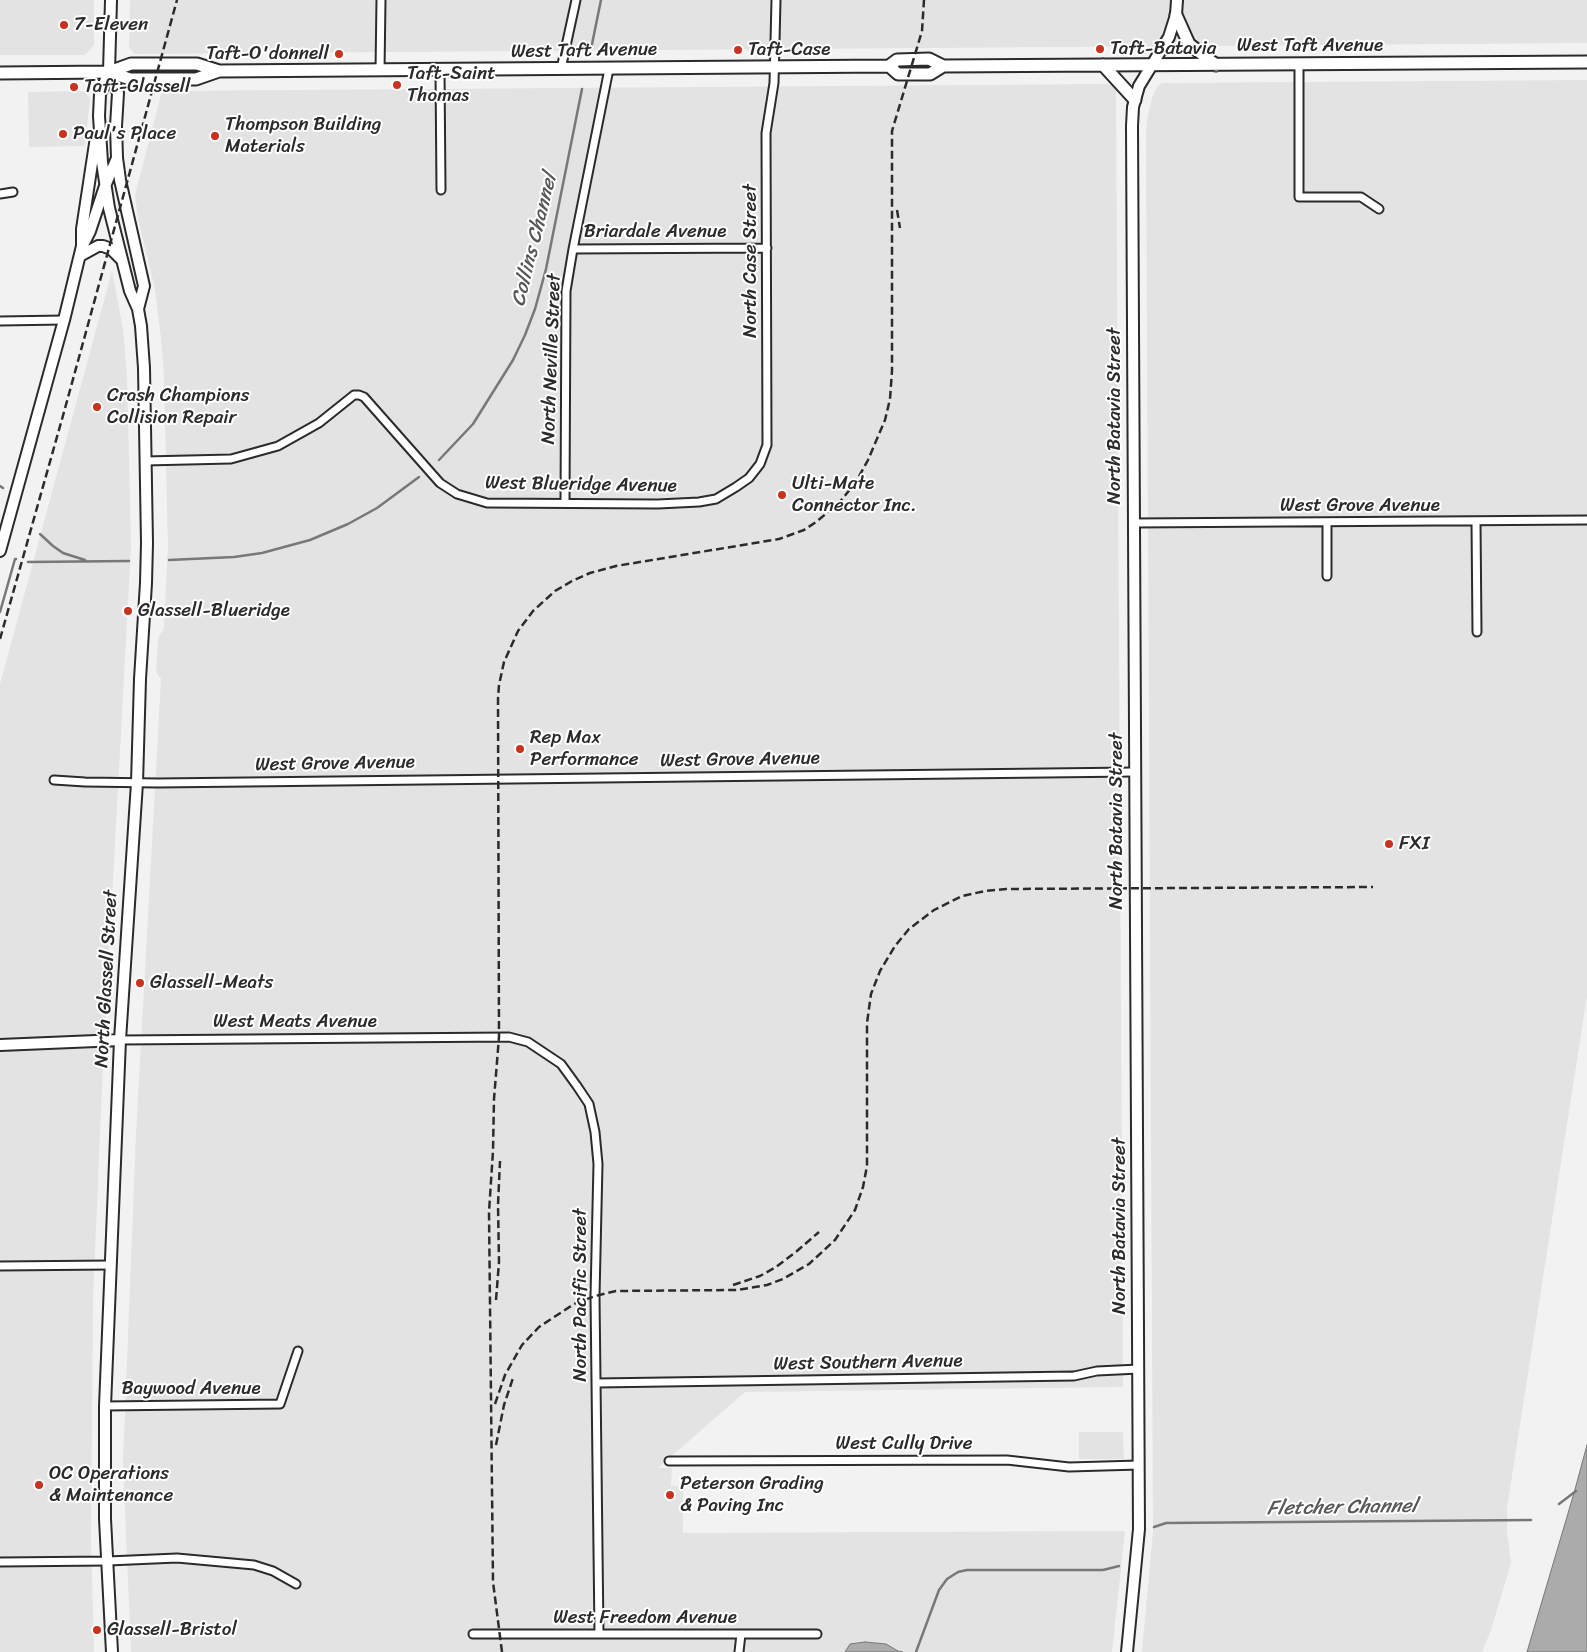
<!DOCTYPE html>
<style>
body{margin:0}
canvas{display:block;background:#f2f2f2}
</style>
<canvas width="1587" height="1652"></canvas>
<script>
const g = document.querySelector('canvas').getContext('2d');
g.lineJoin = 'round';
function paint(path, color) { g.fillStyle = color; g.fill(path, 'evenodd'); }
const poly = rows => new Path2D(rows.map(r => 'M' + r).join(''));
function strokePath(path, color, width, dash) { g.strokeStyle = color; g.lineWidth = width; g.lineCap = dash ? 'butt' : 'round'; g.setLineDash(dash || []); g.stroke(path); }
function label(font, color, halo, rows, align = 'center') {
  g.font = font + ' Sriracha,sans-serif'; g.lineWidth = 4; g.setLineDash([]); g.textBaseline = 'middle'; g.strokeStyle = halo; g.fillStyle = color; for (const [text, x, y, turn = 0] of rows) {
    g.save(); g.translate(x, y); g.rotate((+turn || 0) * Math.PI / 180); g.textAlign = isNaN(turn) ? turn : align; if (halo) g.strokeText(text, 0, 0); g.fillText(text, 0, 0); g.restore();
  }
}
paint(poly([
 [0,0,94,0,94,45,85,55,0,55],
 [130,0,1587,0,1587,43,135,54,129,48],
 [1587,80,1587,996,1507,1508,1507,1532,1511,1563,1491,1630,1482,1652,1142,1652,1153,1531,1146,133,1148,114,1153,95,1158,86,1162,83],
 [1107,84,1113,86,1116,90,1123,1387,745,1392,658,1468,672,1468,671,1486,683,1486,683,1533,1125,1531,1112,1652,131,1652,123,1462,136,1134,161,679,156,672,158,639,164,628,168,547,164,375,161,338,155,289,138,219,135,195,162,91],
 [84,91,90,98,85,146,29,147,28,92],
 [112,271,123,329,127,375,131,547,103,1064,93,1298,91,1541,94,1652,0,1652,0,684],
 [1079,1432,1123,1432,1124,1459,1079,1459]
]), '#e3e3e3');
const water = poly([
 [1587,1445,1587,1652,1527,1652,1574,1493,1587,1445],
 [865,1642,886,1644,898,1651,903,1652,845,1652,850,1644,865,1642]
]);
paint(water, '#ababab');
strokePath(water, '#787878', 1);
strokePath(poly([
 [591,49,601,0],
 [439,460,473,424,513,360,525,335,535,309,546,269,582,89],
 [0,486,3,488],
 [40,534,53,546,63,553,85,560],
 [169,560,234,557,262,553,310,540,348,524,377,508,419,477],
 [28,562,129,561],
 [0,612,15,559,16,559],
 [1559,1504,1576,1491],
 [1154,1527,1166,1523,1531,1520],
 [916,1652,939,1590,947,1579,958,1572,967,1570,1103,1570,1119,1566]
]), '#787878', 2.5);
const street = poly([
 [1299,64,1299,197,1361,197,1379,209],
 [561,69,576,0],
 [440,70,441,190],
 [380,71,381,0],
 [0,194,13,192],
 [573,249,767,248],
 [0,321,64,320],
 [145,461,231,459,278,446,319,423,354,395,359,395,364,397,440,483,457,494,487,503,658,504,699,502,716,499,736,487,749,478,760,464,767,445,766,133,774,83,776,0],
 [565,503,566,291,573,249,609,69],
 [1476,521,1477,632],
 [1327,522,1327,576],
 [1133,523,1587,520],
 [54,780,85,782,158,783,1134,772],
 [120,1040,509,1037,528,1042,561,1064,577,1086,589,1104,595,1132,598,1164,595,1296,599,1634],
 [0,1266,111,1265],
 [597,1383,1074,1376,1097,1371,1139,1369],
 [105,1406,280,1404,298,1351],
 [669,1461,1007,1460,1069,1467,1139,1465],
 [0,1562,108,1561,177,1558,254,1565,273,1571,296,1584],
 [473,1634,817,1634],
 [739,1652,741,1634]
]);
const secondary = poly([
 [111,0,109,72,100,94,99,116,102,162,109,208,130,291,138,309,141,326,144,368,147,543,146,583,140,679,137,783,120,1040,105,1406,105,1519,112,1652],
 [109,72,118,93,116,126,117,158,120,180,144,286,138,309],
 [83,245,90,231,105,186,117,158],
 [80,256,98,246,103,246,111,249,121,259],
 [0,551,64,320,82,246,82,229,96,137],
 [0,1045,120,1040],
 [1127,1652,1139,1529,1132,126,1133,107,1139,86,1169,37,1176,15,1177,0]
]);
const primary = poly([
 [1176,15,1189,44,1216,65],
 [1103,65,1135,100],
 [889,66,898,74,930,74,943,66],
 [109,72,131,64,197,64,219,71,889,66,897,60,929,59,943,66,1587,62],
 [0,73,109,72,130,79,196,79,219,71]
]);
strokePath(street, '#2b2b2b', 11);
strokePath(secondary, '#2b2b2b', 14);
strokePath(primary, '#2b2b2b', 15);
strokePath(street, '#fff', 7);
strokePath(secondary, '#fff', 10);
strokePath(primary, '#fff', 11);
strokePath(poly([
 [897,210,900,228],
 [0,639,64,412,177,0],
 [733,1285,760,1276,776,1267,797,1251,819,1232],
 [496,1300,499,1262,498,1205,500,1161],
 [495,1404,505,1375,522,1345,539,1327,574,1304,595,1296,616,1291,737,1290,767,1285,783,1279,809,1264,835,1240,855,1210,863,1187,867,1166,867,1023,871,994,880,971,895,946,909,929,934,910,962,896,985,891,1006,889,1373,887],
 [496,1445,504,1405,513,1378],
 [502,1652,493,1582,489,1212,493,1151,494,1099,499,1037,498,699,499,685,504,662,518,631,533,611,555,591,572,581,590,573,616,566,779,539,804,530,816,522,839,503,856,482,868,460,885,420,890,399,892,371,892,131,922,31,924,0]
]), '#2b2b2b', 2.5, [8, 4]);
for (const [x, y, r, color] of [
 [64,25,5,"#c8321e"],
 [1100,49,5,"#c8321e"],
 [738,50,5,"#c8321e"],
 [339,54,5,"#c8321e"],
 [397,85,5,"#c8321e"],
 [74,87,5,"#c8321e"],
 [63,134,5,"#c8321e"],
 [215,136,5,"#c8321e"],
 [97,407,5,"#c8321e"],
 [782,495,5,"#c8321e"],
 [128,611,5,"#c8321e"],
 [520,749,5,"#c8321e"],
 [1389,844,5,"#c8321e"],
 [140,983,5,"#c8321e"],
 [39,1485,5,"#c8321e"],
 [670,1495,5,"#c8321e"],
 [97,1630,5,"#c8321e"]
]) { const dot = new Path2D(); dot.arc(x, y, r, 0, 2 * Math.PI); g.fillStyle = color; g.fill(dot); strokePath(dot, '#fff', 2); }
label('19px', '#2b2b2b', '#fff', [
 ["7-Eleven",74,25],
 ["Taft-Batavia",1110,49],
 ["Taft-Case",748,50],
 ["Taft-O'donnell",329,54,"right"],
 ["Taft-Saint",407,74],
 ["Thomas",407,96],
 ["Taft-Glassell",84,87],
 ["Thompson Building",225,125],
 ["Materials",225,147],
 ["Paul's Place",73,134],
 ["Crash Champions",107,396],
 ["Collision Repair",107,418],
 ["Ulti-Mate",792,484],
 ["Connector Inc.",792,506],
 ["Glassell-Blueridge",138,611],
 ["Rep Max",530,738],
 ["Performance",530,760],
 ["FXI",1399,844],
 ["Glassell-Meats",150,983],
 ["OC Operations",49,1474],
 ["& Maintenance",49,1496],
 ["Peterson Grading",680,1484],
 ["& Paving Inc",680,1506],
 ["Glassell-Bristol",107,1630]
], 'left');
label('19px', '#2b2b2b', '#fff', [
 ["West Taft Avenue",1310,46],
 ["West Taft Avenue",584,51,-1],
 ["Briardale Avenue",655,232],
 ["North Case Street",751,261,-90],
 ["North Neville Street",552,359,-88],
 ["North Batavia Street",1115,416,-90],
 ["West Blueridge Avenue",581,485,1],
 ["West Grove Avenue",1360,506],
 ["West Grove Avenue",740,760,-1],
 ["West Grove Avenue",335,764,-1],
 ["North Batavia Street",1117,821,-90],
 ["North Glassell Street",107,979,-87],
 ["West Meats Avenue",295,1022],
 ["North Batavia Street",1120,1226,-90],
 ["North Pacific Street",581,1295,-90],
 ["West Southern Avenue",868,1363,-1],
 ["Baywood Avenue",191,1389],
 ["West Cully Drive",904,1444],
 ["West Freedom Avenue",645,1618]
]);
label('italic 20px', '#585858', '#fff', [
 ["Collins Channel",535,240,-76],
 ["Fletcher Channel",1342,1508,-1]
]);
</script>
